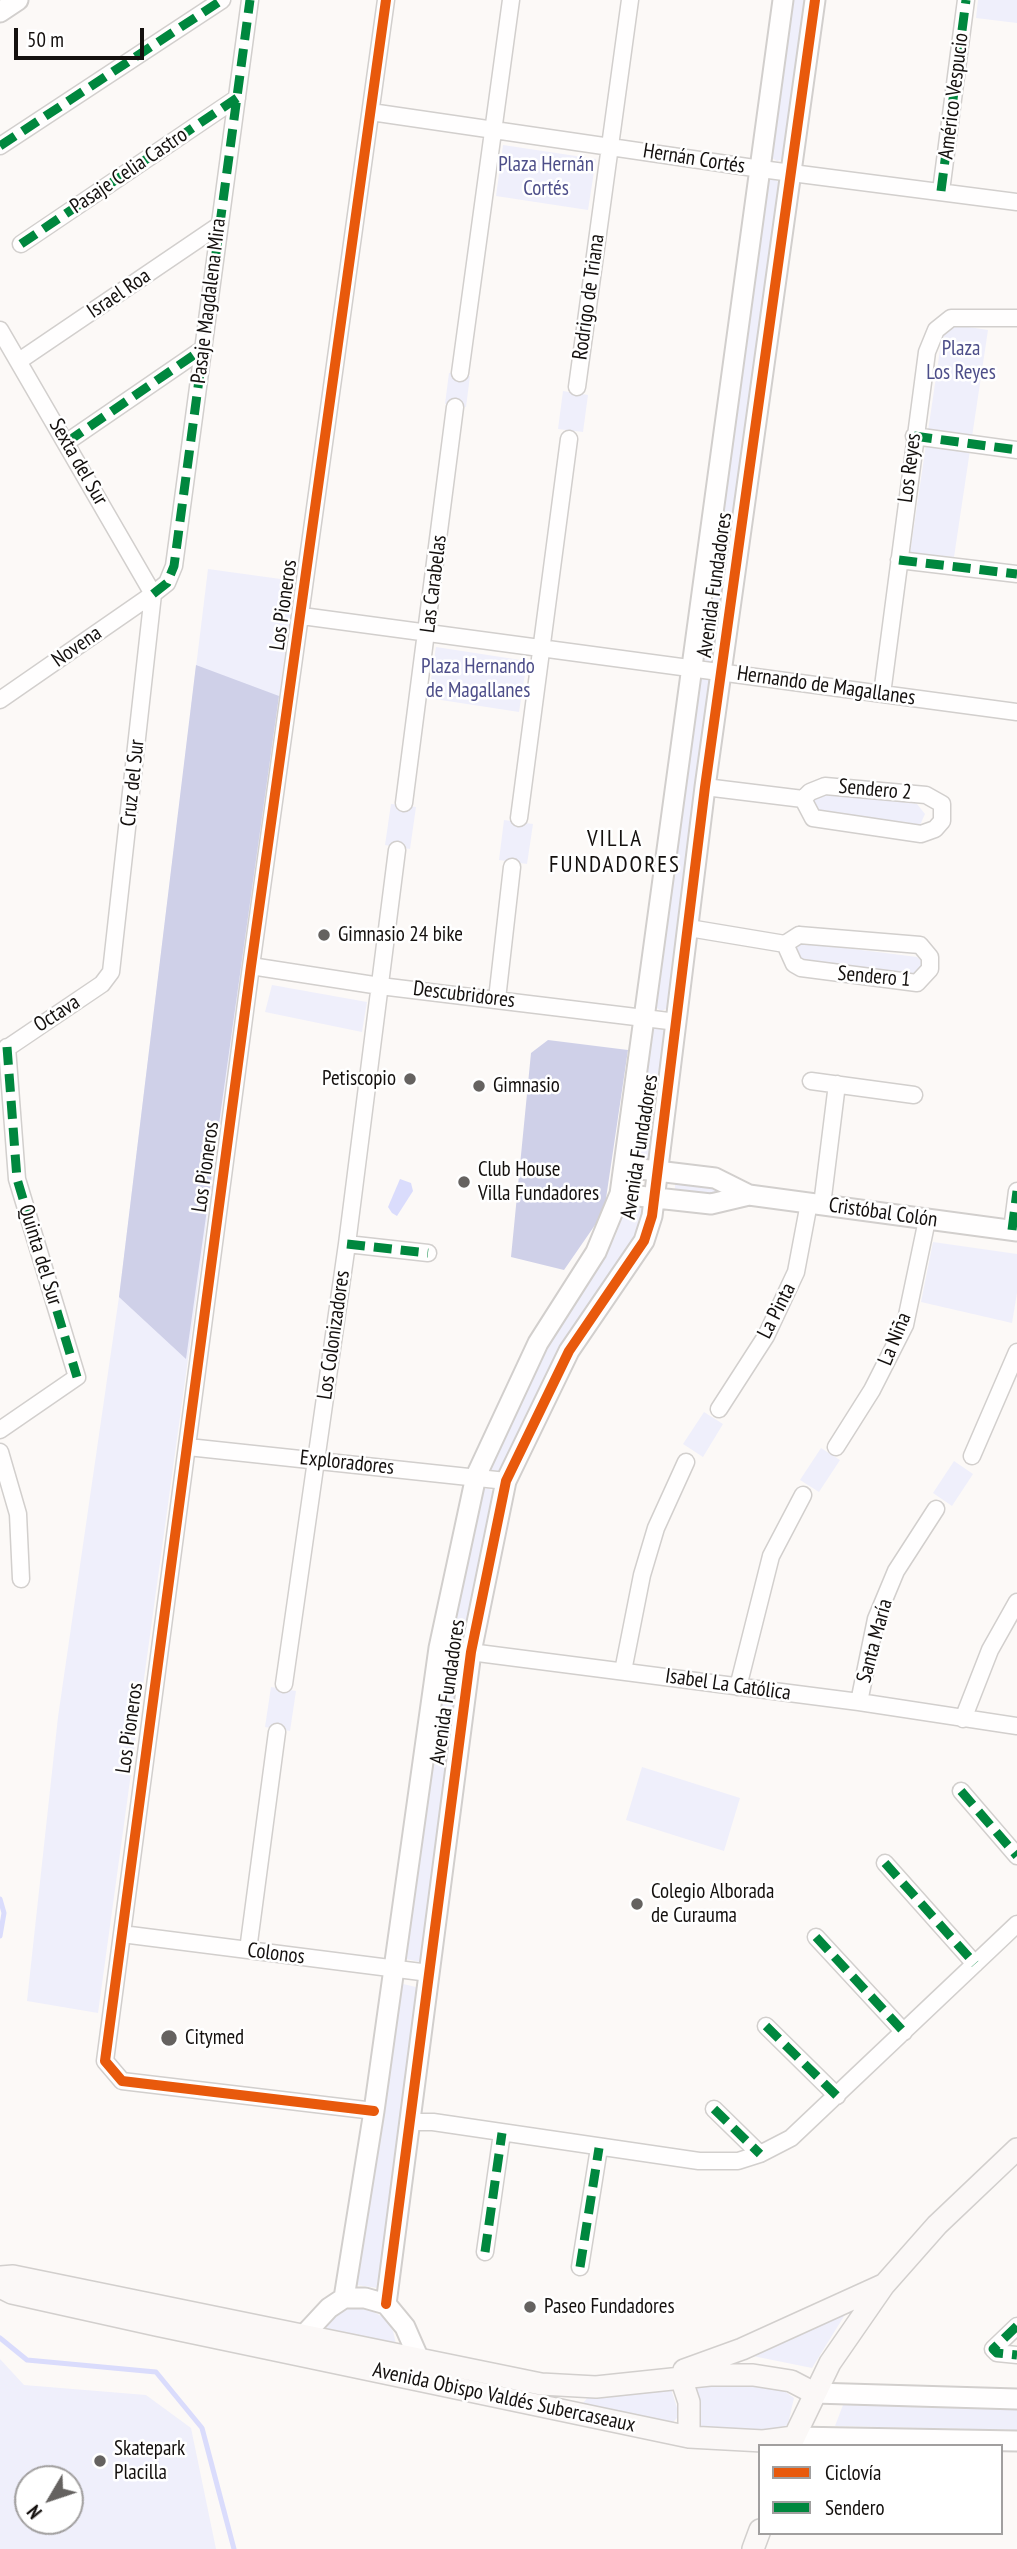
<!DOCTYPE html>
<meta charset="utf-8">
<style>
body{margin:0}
#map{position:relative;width:1017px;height:2549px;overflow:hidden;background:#fcf9f7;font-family:"PT Sans Narrow",sans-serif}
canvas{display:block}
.legend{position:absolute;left:758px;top:2444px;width:245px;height:91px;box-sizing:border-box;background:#fff;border:2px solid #a19f9f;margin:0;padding:9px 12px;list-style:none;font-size:21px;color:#14100e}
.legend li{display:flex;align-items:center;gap:14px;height:35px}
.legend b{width:35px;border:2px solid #a19f9f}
.north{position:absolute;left:14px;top:2465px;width:70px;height:70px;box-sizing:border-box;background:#fff;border:2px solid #a19f9f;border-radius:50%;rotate:231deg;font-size:19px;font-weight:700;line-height:28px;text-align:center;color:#14100e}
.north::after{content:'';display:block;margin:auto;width:24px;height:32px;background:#656260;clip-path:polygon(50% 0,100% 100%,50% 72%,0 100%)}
.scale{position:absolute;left:14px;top:28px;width:130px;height:32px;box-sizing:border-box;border:4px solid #14100e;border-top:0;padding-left:9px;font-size:21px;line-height:24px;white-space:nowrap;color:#14100e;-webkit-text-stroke:5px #fff;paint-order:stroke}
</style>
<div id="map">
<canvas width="1017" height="2549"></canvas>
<ul class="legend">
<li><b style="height:9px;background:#e8590c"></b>Ciclovía</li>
<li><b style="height:9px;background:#00873e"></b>Sendero</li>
</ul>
<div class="north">N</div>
<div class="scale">50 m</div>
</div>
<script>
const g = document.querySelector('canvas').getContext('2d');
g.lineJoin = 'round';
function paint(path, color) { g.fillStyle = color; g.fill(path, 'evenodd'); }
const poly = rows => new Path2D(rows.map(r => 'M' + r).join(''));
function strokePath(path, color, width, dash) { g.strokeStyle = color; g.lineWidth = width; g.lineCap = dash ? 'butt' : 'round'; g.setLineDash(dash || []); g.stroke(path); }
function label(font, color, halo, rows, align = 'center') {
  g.font = font + ' "PT Sans Narrow",sans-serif'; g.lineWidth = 5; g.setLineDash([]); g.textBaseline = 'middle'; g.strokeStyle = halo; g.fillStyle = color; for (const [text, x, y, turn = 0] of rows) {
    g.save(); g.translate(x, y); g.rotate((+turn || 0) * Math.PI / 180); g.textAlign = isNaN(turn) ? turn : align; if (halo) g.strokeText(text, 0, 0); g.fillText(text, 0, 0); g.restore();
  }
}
paint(poly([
 [790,0,808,0,786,158,777,161,768,156],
 [978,0,1017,0,1017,23,976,18],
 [503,145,596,159,588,210,496,196],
 [774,179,783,185,718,660,709,662,699,657,763,182],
 [956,325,988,330,954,557,910,553,941,343,944,335],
 [449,373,470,376,466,407,445,404],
 [563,391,588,395,583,432,558,429],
 [208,569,295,581,98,2013,27,2001,58,1717,119,1297],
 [436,647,527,661,519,712,428,698],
 [706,677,715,682,671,1007,661,1011,653,1005,697,679],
 [820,791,917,804,925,814,920,825,916,826,817,812,811,808,812,796],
 [391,804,416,807,410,849,385,845],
 [504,820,533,824,527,864,499,860],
 [798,942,917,957,924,963,925,968,914,976,796,959,792,948],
 [272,985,367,1002,362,1032,265,1012],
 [657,1027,668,1030,649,1164,632,1161,649,1029],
 [675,1183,717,1188,731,1193,716,1195,675,1191],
 [627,1204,641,1205,646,1209,637,1239,504,1473,493,1473,489,1465,546,1339,615,1237],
 [933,1242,1017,1254,1017,1293,1012,1323,921,1302],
 [704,1412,723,1424,703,1457,683,1444],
 [821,1448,840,1460,819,1492,800,1480],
 [954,1461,973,1474,952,1506,933,1493],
 [488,1488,497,1494,467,1640,455,1643,448,1639,481,1490],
 [455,1658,466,1664,424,1963,402,1958,444,1660],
 [271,1687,296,1691,290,1731,265,1727],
 [642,1767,740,1798,724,1851,626,1820],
 [399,1983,420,1988,378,2288,356,2285],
 [854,2300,812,2368,748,2355],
 [364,2307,385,2318,393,2331,397,2348,323,2333,333,2317,345,2309],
 [0,2359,24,2385,146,2395,191,2428,216,2549,0,2549],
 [70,2479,70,2521,28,2521,28,2479],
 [751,2383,779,2387,794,2398,788,2424,778,2432,696,2428,692,2386],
 [671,2389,678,2411,677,2418,670,2425,583,2403,589,2396],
 [843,2405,1017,2408,1017,2430,835,2426]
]), '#efeffb');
paint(poly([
 [196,665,279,696,186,1359,119,1297],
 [548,1040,628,1050,604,1212,564,1270,511,1257,531,1053]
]), '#cfd0e8');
paint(poly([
 [400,1179,411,1183,413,1191,397,1216,392,1213,388,1207]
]), '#dadcfc');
strokePath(poly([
 [0,1899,4,1913,0,1936],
 [0,2338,27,2360,156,2372,202,2428,234,2549]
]), '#dadcfc', 5);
const minor = poly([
 [371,112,761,169,1017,202],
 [0,146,222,0],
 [941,191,966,0],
 [21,244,237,98],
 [0,330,153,594],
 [19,361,218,226],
 [460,373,511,0],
 [577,387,630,0],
 [914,436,1017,450],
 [67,442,204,348],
 [899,560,1017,574],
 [302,616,1017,712],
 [882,694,927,352,936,330,951,318,1017,318],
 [0,700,153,594,167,583,174,566,250,0],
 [825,786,926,795,942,804,942,821,935,829,921,834,813,818,803,799,810,792,825,786],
 [705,787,803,799],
 [404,803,455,407],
 [519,818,569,439],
 [689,928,785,944],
 [799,935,920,945,930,957,930,969,917,983,801,968,794,964,785,944,799,935],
 [251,966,380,986,677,1022],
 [497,999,512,867],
 [0,1053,102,984,111,972,153,594],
 [811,1081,914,1095],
 [822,1205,837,1084],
 [1012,1230,1017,1191],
 [347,1244,428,1253],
 [719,1409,766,1336,796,1272,809,1203],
 [0,1430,77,1377,17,1179,7,1047],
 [188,1447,506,1481],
 [836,1447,872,1390,905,1325,927,1220],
 [0,1452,18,1514,21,1579],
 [972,1456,1017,1352],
 [439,1648,859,1702,1017,1726],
 [623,1671,642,1575,656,1528,686,1462],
 [284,1684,347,1244,397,850],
 [738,1687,771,1556,803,1495],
 [859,1702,876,1619,896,1571,936,1509],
 [963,1719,990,1650,1017,1602],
 [961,1791,1017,1856],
 [885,1863,975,1964],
 [122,1934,429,1973],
 [816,1937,904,2032],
 [248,1950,277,1732],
 [766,2026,837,2096],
 [714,2109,760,2154],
 [374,2111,122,2081,105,2061,251,966,386,0],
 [409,2122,433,2122,699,2161,738,2161,760,2154,791,2138,1017,1924],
 [485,2252,502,2133],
 [580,2267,599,2148],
 [1017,2326,993,2349,997,2353,1017,2355]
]);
const tertiary = poly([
 [0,12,18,0],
 [624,1167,715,1178,749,1195,1017,1231],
 [620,1194,711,1204,749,1195],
 [344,2298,374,2111,439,1648,476,1476,538,1343,596,1252,620,1194,783,0],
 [386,2304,471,1652,506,1481,569,1351,644,1241,652,1216,705,787,815,0],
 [303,2336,329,2308,344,2298,365,2298,386,2304,405,2327,419,2359],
 [814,2393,1017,2399],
 [794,2437,1017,2441]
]);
const secondary = poly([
 [0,2277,13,2276,541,2384,596,2387,710,2375,753,2375,791,2381,814,2393],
 [0,2287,12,2293,156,2325,689,2437,763,2441,794,2437],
 [684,2370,742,2349,883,2285],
 [681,2378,689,2402,689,2437],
 [790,2446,830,2363,884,2285,937,2225,1017,2149],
 [753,2549,760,2530]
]);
strokePath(minor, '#d2cfcd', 19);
strokePath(tertiary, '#d2cfcd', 23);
strokePath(secondary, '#d2cfcd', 24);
strokePath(minor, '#fffefe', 16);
strokePath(tertiary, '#fffefe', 19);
strokePath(secondary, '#fbf8f7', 21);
strokePath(poly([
 [0,146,222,0],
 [941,191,966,0],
 [21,244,237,98],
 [914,436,1017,450],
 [67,442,204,348],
 [899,560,1017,574],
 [153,594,167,583,174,566,250,0],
 [7,1047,17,1179,77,1377],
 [1012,1230,1017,1191],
 [347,1244,428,1253],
 [961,1791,1017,1856],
 [885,1863,975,1964],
 [816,1937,904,2032],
 [766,2026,837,2096],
 [714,2109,760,2154],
 [485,2252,502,2133],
 [580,2267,599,2148],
 [1017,2326,993,2349,997,2353,1017,2355]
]), '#00873e', 9, [18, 9]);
strokePath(poly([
 [374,2111,122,2081,105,2061,251,966,386,0],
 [386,2304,471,1652,506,1481,569,1351,644,1241,652,1216,705,787,815,0]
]), '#e8590c', 10);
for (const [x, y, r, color] of [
 [324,935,7,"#656260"],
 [410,1079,7,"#656260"],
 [479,1086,7,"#656260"],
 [464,1182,7,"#656260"],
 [637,1904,7,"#656260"],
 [169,2038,9,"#656260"],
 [530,2307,7,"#656260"],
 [100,2461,7,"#656260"]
]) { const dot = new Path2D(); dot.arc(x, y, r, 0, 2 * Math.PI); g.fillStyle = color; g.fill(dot); strokePath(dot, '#fff', 2.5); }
label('21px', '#14100e', '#fff', [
 ["Américo Vespucio",954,96,-83],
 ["Hernán Cortés",694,159,9],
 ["Pasaje Celia Castro",129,171,-34],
 ["Israel Roa",119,294,-34],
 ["Rodrigo de Triana",589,297,-82],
 ["Pasaje Magdalena Mira",209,301,-83],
 ["Sexta del Sur",78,462,60],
 ["Los Reyes",910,468,-83],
 ["Las Carabelas",434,584,-83],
 ["Avenida Fundadores",715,585,-82],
 ["Los Pioneros",284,605,-82],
 ["Novena",77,647,-35],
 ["Hernando de Magallanes",826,686,8],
 ["Cruz del Sur",133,783,-84],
 ["Sendero 2",875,790,5],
 ["Sendero 1",874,977,5],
 ["Descubridores",464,995,7],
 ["Octava",57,1014,-33],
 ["Avenida Fundadores",640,1147,-81],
 ["Los Pioneros",206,1167,-82],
 ["Cristóbal Colón",883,1213,8],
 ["Quinta del Sur",40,1255,73],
 ["La Pinta",777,1311,-63],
 ["Los Colonizadores",334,1335,-82],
 ["La Niña",895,1339,-68],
 ["Exploradores",347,1463,6],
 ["Santa María",875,1641,-75],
 ["Isabel La Católica",728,1685,8],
 ["Avenida Fundadores",448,1692,-82],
 ["Los Pioneros",130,1728,-82],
 ["Colonos",276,1954,7],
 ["Avenida Obispo Valdés Subercaseaux",504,2398,12]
]);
label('21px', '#4d4e89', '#fff', [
 ["Plaza Hernán",546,165],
 ["Cortés",546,189],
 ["Plaza",961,349],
 ["Los Reyes",961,373],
 ["Plaza Hernando",478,667],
 ["de Magallanes",478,691]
]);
label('21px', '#14100e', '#fff', [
 ["Gimnasio 24 bike",338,935],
 ["Petiscopio",396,1079,"right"],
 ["Gimnasio",493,1086],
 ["Club House",478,1170],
 ["Villa Fundadores",478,1194],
 ["Colegio Alborada",651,1892],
 ["de Curauma",651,1916],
 ["Citymed",185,2038],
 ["Paseo Fundadores",544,2307],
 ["Skatepark",114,2449],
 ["Placilla",114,2473]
], 'left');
g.letterSpacing = '2px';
label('23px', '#14100e', '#fff', [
 ["VILLA",615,839],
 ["FUNDADORES",615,865]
]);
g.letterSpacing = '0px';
</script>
